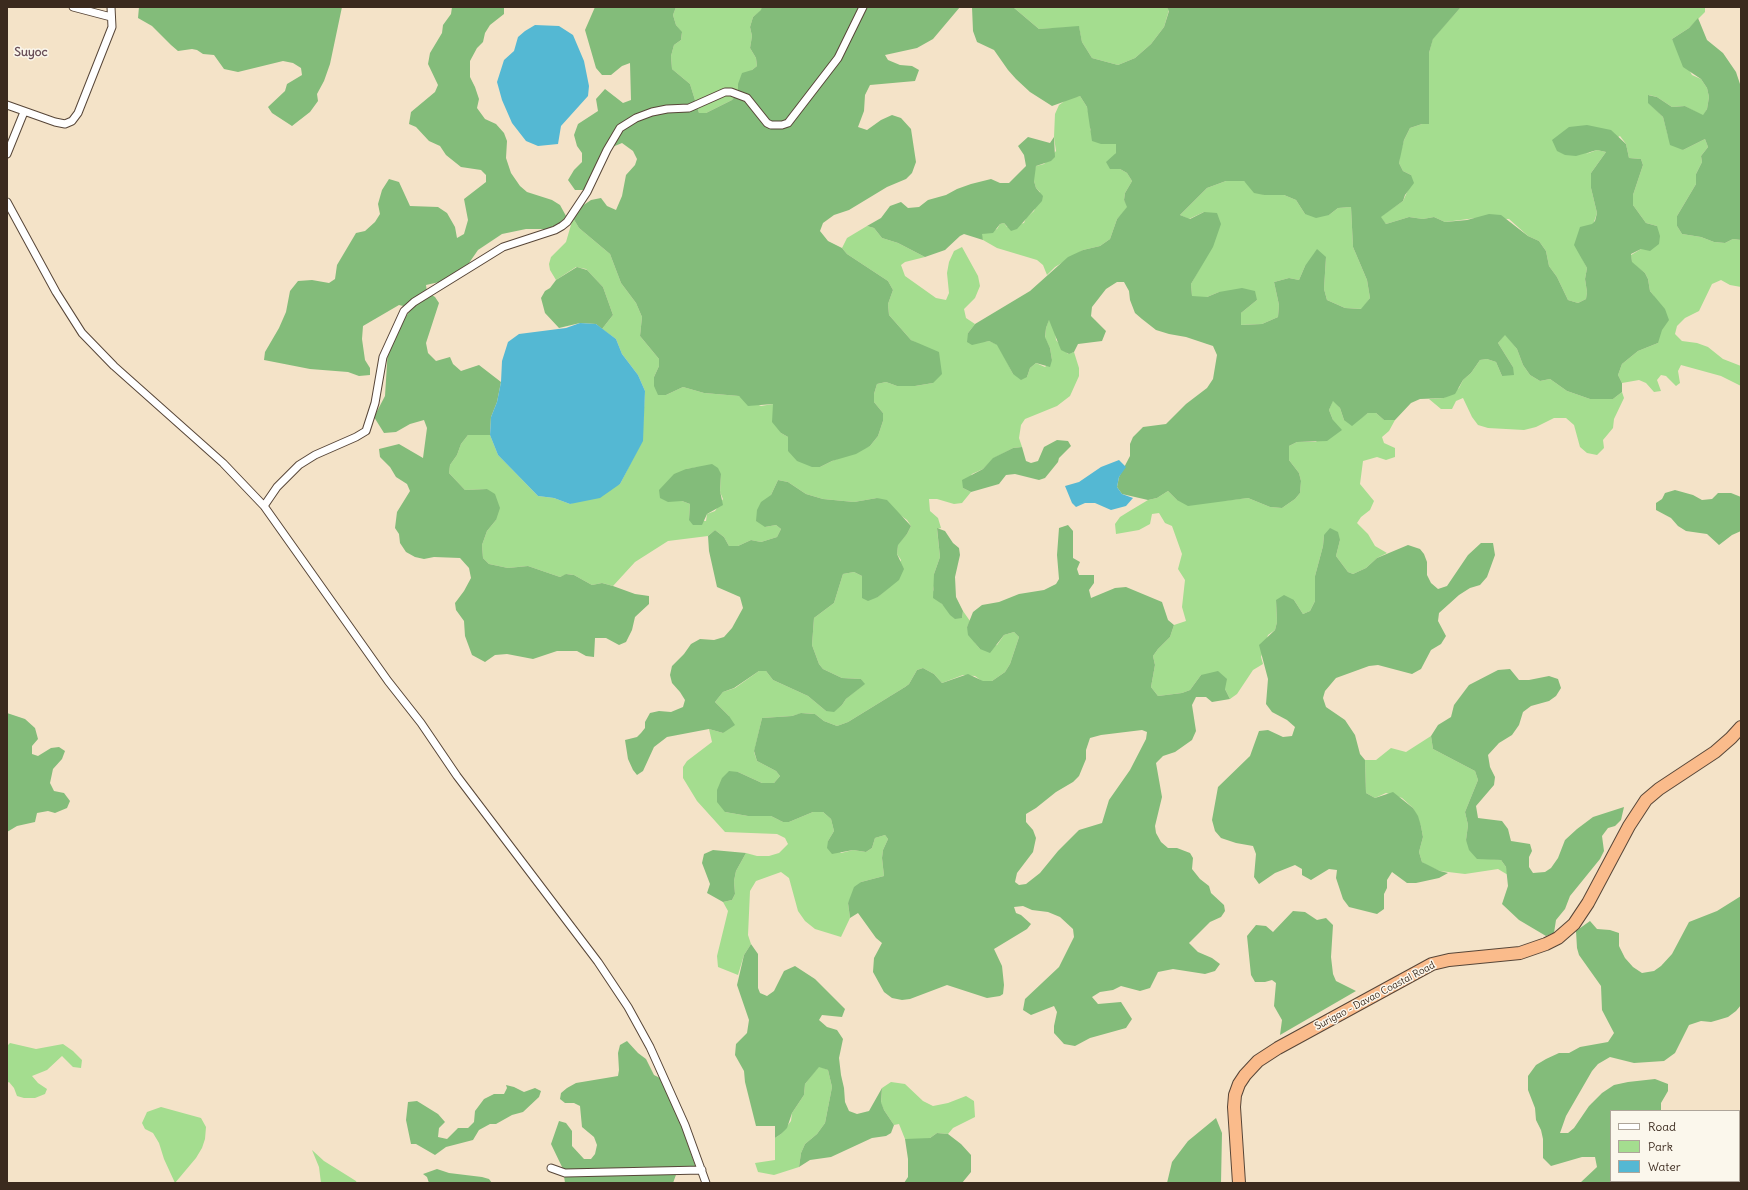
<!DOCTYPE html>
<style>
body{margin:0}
#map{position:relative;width:1748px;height:1190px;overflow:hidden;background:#f4e3c8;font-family:Delius,sans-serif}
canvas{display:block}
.frame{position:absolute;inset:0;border:8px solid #3b2a1e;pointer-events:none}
.legend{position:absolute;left:1610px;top:1110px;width:130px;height:72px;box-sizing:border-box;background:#fbf7ec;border:1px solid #aea59a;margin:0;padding:5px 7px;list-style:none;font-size:12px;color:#3b2a1e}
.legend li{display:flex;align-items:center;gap:8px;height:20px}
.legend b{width:20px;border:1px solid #aea59a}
</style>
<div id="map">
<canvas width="1748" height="1190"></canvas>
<div class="frame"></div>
<ul class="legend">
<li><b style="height:5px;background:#fff"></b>Road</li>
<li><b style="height:11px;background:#a4dd8f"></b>Park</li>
<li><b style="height:11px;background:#54b8d3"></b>Water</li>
</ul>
</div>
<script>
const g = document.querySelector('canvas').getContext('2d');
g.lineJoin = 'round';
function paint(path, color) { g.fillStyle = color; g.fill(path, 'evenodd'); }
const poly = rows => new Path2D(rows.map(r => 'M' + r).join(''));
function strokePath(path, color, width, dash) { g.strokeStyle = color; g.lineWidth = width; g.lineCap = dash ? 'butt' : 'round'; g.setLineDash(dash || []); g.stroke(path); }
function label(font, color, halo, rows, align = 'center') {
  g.font = font + ' Delius,sans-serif'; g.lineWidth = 3; g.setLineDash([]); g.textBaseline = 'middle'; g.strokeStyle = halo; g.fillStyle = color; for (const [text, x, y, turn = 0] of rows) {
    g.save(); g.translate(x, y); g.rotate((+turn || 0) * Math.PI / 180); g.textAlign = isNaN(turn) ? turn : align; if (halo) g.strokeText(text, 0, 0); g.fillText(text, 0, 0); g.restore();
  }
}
paint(poly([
 [676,7,762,7,762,10,753,17,750,27,752,36,750,48,756,58,757,66,752,70,739,93,732,100,706,113,699,113,690,84,672,69,671,56,674,45,681,40,682,33,676,25,673,15],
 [1013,7,1167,7,1169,10,1164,27,1151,44,1135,58,1118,65,1092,58,1082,42,1079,27,1039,29],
 [1461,7,1705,7,1705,12,1689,28,1672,39,1692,75,1701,79,1707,88,1709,97,1707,109,1703,116,1685,106,1672,107,1657,97,1649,95,1648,102,1663,117,1668,136,1683,150,1705,139,1708,147,1701,156,1702,162,1696,174,1696,184,1677,216,1677,226,1682,234,1701,237,1714,242,1725,243,1733,239,1741,240,1741,287,1730,285,1721,280,1712,284,1699,311,1685,318,1677,326,1675,334,1682,341,1697,343,1708,347,1723,359,1741,366,1741,386,1721,376,1681,365,1678,371,1680,383,1676,386,1666,376,1661,375,1657,380,1661,391,1654,392,1646,383,1639,380,1622,383,1618,375,1622,364,1638,351,1658,343,1654,296,1650,291,1648,279,1645,273,1632,263,1631,255,1641,249,1657,226,1646,223,1633,205,1633,195,1643,165,1641,159,1629,158,1626,144,1620,136,1586,154,1597,150,1606,152,1591,173,1591,188,1597,213,1582,258,1587,268,1585,279,1587,292,1586,299,1578,303,1568,300,1557,277,1549,266,1546,251,1539,241,1528,236,1509,219,1476,218,1445,222,1434,217,1423,219,1409,217,1386,224,1380,217,1403,201,1408,190,1411,175,1403,171,1399,163,1400,154,1404,140,1410,128,1422,124,1429,124,1429,53,1433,38],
 [1080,96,1087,107,1090,119,1090,130,1108,144,1116,144,1116,153,1110,169,1120,169,1127,173,1132,181,1125,193,1124,200,1128,207,1117,219,1110,239,1100,246,1083,250,1055,267,1047,275,1043,265,1037,260,997,248,983,240,981,234,997,229,1000,224,1004,223,1007,227,1024,223,1026,218,1034,211,1040,192,1036,188,1034,181,1034,172,1036,166,1044,164,1056,151,1054,137,1055,114,1059,105,1069,98],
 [1226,181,1244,181,1264,195,1284,195,1296,200,1305,214,1329,215,1338,208,1351,207,1353,247,1367,280,1370,298,1362,309,1345,308,1327,300,1324,289,1326,257,1305,266,1299,280,1289,278,1274,282,1279,305,1278,317,1262,324,1240,325,1241,313,1257,300,1219,292,1207,297,1192,297,1191,284,1201,266,1204,212,1189,219,1180,215,1207,188],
 [573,218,579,228,610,254,621,283,636,303,642,317,640,336,659,359,659,366,654,377,666,395,683,387,704,393,739,396,761,406,773,404,781,433,788,437,820,467,832,461,870,446,878,436,883,421,883,413,874,402,874,394,877,384,886,382,897,386,915,386,933,383,924,347,911,340,889,315,888,304,893,290,888,281,847,254,842,248,847,238,867,226,874,228,882,238,898,243,925,257,905,262,901,265,905,276,936,298,946,300,949,293,947,273,949,262,954,251,962,247,978,276,980,286,975,298,964,309,966,318,975,324,968,333,982,342,989,341,998,345,1013,374,1027,377,1030,368,1036,363,1045,367,1052,360,1050,348,1045,338,1046,328,1049,319,1055,330,1056,340,1068,354,1074,352,1079,368,1079,376,1070,396,1057,406,1025,419,1021,425,1019,438,1022,447,1013,448,994,458,983,469,972,474,963,488,971,492,962,503,954,504,937,499,929,499,930,511,938,518,941,528,937,529,940,557,934,574,935,582,933,590,942,604,962,618,963,611,970,621,967,627,975,643,980,649,997,645,1004,635,1014,632,1019,637,1010,664,1005,672,992,681,983,682,975,676,963,675,942,683,934,674,923,668,917,670,909,684,905,687,848,722,837,726,824,721,815,714,802,713,792,716,762,718,754,752,757,761,776,771,780,776,774,783,762,783,738,772,725,812,748,816,771,816,783,822,789,822,813,812,823,812,831,819,834,831,828,841,841,853,853,850,866,852,872,848,875,838,885,835,888,839,883,850,882,858,884,876,861,882,848,903,850,918,841,937,815,929,805,921,798,911,789,878,781,872,756,881,750,891,748,935,751,944,744,955,738,975,718,967,717,956,728,911,723,902,732,900,735,894,734,881,736,871,746,853,757,856,769,856,779,853,788,844,785,838,777,834,725,832,697,801,683,778,683,767,687,761,712,742,709,729,723,733,729,716,715,702,723,692,735,688,759,671,766,671,773,680,808,696,826,711,834,711,842,705,846,699,864,684,861,679,842,678,823,669,819,664,812,645,814,618,834,603,843,574,854,572,862,576,862,598,878,597,888,588,901,560,897,554,898,544,907,534,911,526,907,520,877,498,854,502,823,499,806,494,788,482,778,480,771,495,765,527,776,525,781,529,777,537,761,542,751,540,738,546,729,546,724,537,715,530,708,536,668,541,635,562,613,586,602,583,592,585,574,575,567,574,560,577,528,566,508,568,489,564,483,558,482,545,487,531,496,520,487,489,465,490,449,473,450,465,457,455,461,444,468,435,490,435,498,455,538,496,554,498,570,504,620,484,642,441,645,391,638,375,622,354,616,339,602,329,613,315,603,287,586,269,576,267,556,280,550,270,549,264,551,257,566,242],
 [699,467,721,474,720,492,723,499,715,511,707,514,706,521,689,520,690,504,682,501,686,469],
 [1505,334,1517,349,1523,365,1530,375,1540,381,1550,379,1567,391,1590,399,1613,399,1622,392,1624,398,1614,419,1613,428,1603,440,1604,448,1597,455,1587,453,1580,447,1574,425,1566,418,1554,418,1536,427,1524,430,1488,428,1478,425,1472,417,1463,398,1456,401,1452,409,1441,409,1429,399,1444,398,1459,388,1463,380,1471,373,1480,360,1487,359,1496,362,1502,376,1513,367,1498,343],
 [1333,400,1340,408,1344,420,1361,418,1368,413,1376,413,1384,420,1395,420,1389,431,1382,437,1384,443,1395,448,1395,457,1386,460,1377,457,1363,461,1360,484,1374,501,1370,510,1361,517,1357,523,1368,534,1375,546,1387,553,1377,558,1366,568,1353,574,1348,572,1336,556,1340,540,1324,535,1323,546,1315,576,1315,601,1310,611,1303,614,1294,600,1276,600,1277,622,1275,630,1268,635,1261,657,1263,664,1253,670,1237,694,1230,699,1225,689,1201,675,1190,690,1182,693,1158,696,1151,687,1155,665,1153,656,1158,649,1170,637,1174,625,1186,621,1182,607,1185,580,1178,569,1182,554,1172,526,1165,523,1159,513,1152,514,1150,524,1139,530,1116,534,1115,524,1120,517,1128,512,1148,500,1157,498,1168,491,1177,500,1221,501,1248,498,1270,507,1282,508,1295,499,1300,493,1301,481,1299,473,1289,460,1289,446,1297,442,1316,442,1333,420,1329,410],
 [1431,736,1433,749,1475,771,1478,780,1465,812,1468,825,1466,840,1490,859,1501,860,1506,867,1508,875,1498,869,1465,874,1440,871,1428,866,1422,862,1419,852,1423,837,1421,826,1413,808,1402,798,1386,793,1375,798,1366,793,1365,760,1376,760,1391,748,1406,752],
 [10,1043,36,1049,63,1044,73,1051,82,1060,81,1068,73,1067,62,1056,47,1070,32,1076,38,1083,47,1089,45,1094,35,1098,24,1098,17,1096,14,1088,9,1082,7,1083,7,1046],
 [819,1066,828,1070,832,1087,825,1123,817,1134,805,1144,801,1153,799,1167,774,1175,758,1172,755,1163,775,1160,775,1138,781,1134,791,1121,792,1113,804,1095,805,1084],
 [891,1082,905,1084,923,1101,933,1106,948,1103,966,1096,974,1101,975,1117,953,1128,948,1134,937,1133,930,1138,922,1140,905,1139,899,1124,894,1125,884,1110,881,1103,882,1088],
 [161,1107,201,1118,206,1127,205,1139,202,1148,196,1158,175,1183,164,1159,159,1143,153,1133,145,1129,142,1123,147,1112],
 [312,1150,324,1161,356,1181,357,1183,321,1183,319,1167]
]), '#a4dd8f');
paint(poly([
 [139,7,342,7,330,64,324,81,317,94,318,101,310,112,292,126,272,113,268,107,285,91,287,84,302,75,301,68,293,63,283,61,238,72,224,69,214,55,203,54,197,50,192,49,178,51,171,45,152,26,138,18],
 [452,7,504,7,504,14,490,25,485,33,483,42,477,48,470,61,470,77,475,87,479,99,477,108,485,119,496,124,504,133,507,141,506,158,511,173,520,186,527,192,552,200,560,205,566,216,560,224,546,229,526,229,502,234,478,250,469,263,444,281,426,285,427,292,435,297,439,303,426,343,428,353,436,361,450,357,453,364,461,371,479,365,501,382,497,402,491,417,490,435,468,435,461,444,457,455,450,465,449,473,465,490,487,489,495,494,500,508,496,520,487,531,482,545,483,558,489,564,508,568,528,566,560,577,566,574,574,575,592,585,602,583,613,586,635,594,649,596,649,604,635,617,632,630,626,642,619,645,606,638,595,638,594,657,586,656,577,651,557,651,533,659,507,654,495,655,485,662,472,655,465,636,464,621,456,610,455,603,464,591,471,578,469,568,460,558,434,557,424,559,415,557,406,552,400,543,399,534,395,528,397,512,410,491,407,484,396,477,390,467,380,457,379,449,399,444,423,458,427,428,424,420,410,424,396,432,384,433,374,417,385,396,388,348,399,326,412,308,399,305,363,326,362,339,365,360,370,368,370,375,359,376,348,372,310,369,264,360,265,352,279,328,286,312,290,291,298,281,312,280,329,283,335,279,337,265,356,233,365,231,375,222,380,214,378,204,382,190,389,179,399,182,410,206,438,207,447,213,455,227,457,238,464,234,468,220,464,199,486,182,486,175,481,170,461,167,446,155,440,146,429,141,416,127,409,124,411,112,435,92,438,85,428,64,430,53,442,33,443,25,451,14],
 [595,7,676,7,673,15,676,25,682,32,681,40,674,45,671,56,672,69,690,84,699,113,706,113,732,100,738,93,738,84,742,73,752,70,757,66,756,58,750,48,752,36,750,27,753,17,761,10,762,7,960,7,933,39,917,48,885,55,888,60,900,65,912,66,919,70,915,81,870,85,865,95,864,111,858,127,867,130,881,120,892,115,901,118,911,129,916,162,912,173,906,179,887,187,849,210,834,215,823,223,820,231,828,241,842,248,847,254,888,281,893,290,888,304,889,315,911,340,939,352,942,374,933,383,915,386,897,386,886,382,877,384,874,394,874,402,883,413,883,421,878,436,870,446,856,454,832,461,820,467,812,467,797,461,788,451,788,437,781,433,772,422,773,404,748,406,739,396,704,393,683,387,666,395,658,395,654,386,654,377,659,366,659,359,640,336,642,317,636,303,621,283,610,254,579,228,573,218,582,206,591,200,601,198,607,206,616,210,622,196,626,175,635,165,637,159,633,151,622,143,610,148,585,190,575,190,568,180,574,170,582,162,582,153,577,146,574,135,578,124,598,111,596,99,605,89,623,103,631,100,630,63,622,66,611,75,602,75,596,68,585,30],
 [972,7,1013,7,1039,29,1079,26,1082,42,1092,58,1118,65,1135,58,1151,44,1164,27,1169,11,1167,7,1461,7,1433,39,1429,53,1429,124,1422,124,1410,128,1404,140,1399,163,1403,171,1411,175,1414,183,1405,195,1403,201,1381,217,1386,224,1409,217,1423,219,1434,217,1445,222,1467,220,1489,214,1501,215,1528,236,1539,241,1546,251,1549,266,1557,277,1568,300,1578,303,1586,299,1587,292,1585,279,1587,268,1574,245,1580,227,1592,224,1595,221,1597,213,1591,188,1591,173,1606,152,1597,150,1576,156,1565,155,1557,151,1552,140,1569,127,1587,125,1611,130,1626,144,1629,158,1641,159,1643,165,1633,195,1633,205,1646,223,1657,226,1660,236,1659,244,1650,251,1641,249,1631,254,1632,262,1645,273,1648,279,1650,291,1665,309,1669,320,1662,330,1658,343,1638,351,1622,364,1618,375,1622,383,1622,392,1613,399,1590,399,1567,391,1550,379,1540,381,1530,375,1523,365,1517,349,1505,335,1498,343,1513,367,1514,375,1502,376,1496,362,1487,359,1480,360,1471,373,1463,380,1455,394,1444,398,1420,399,1411,403,1395,420,1384,420,1376,413,1368,413,1352,426,1344,420,1340,408,1333,401,1329,410,1333,420,1342,430,1327,441,1297,442,1289,446,1289,460,1299,473,1301,481,1300,493,1295,499,1282,508,1270,507,1248,498,1188,506,1177,500,1168,491,1157,498,1148,500,1122,494,1117,487,1119,477,1130,456,1130,444,1133,437,1143,427,1166,424,1186,404,1207,388,1213,379,1217,355,1213,346,1186,337,1169,334,1156,330,1142,319,1135,313,1130,300,1129,291,1124,282,1117,282,1106,289,1092,307,1091,316,1106,331,1102,341,1078,344,1074,352,1069,354,1061,350,1049,320,1046,328,1045,337,1050,348,1052,360,1050,367,1036,363,1030,368,1027,377,1021,380,1013,374,997,345,989,341,972,345,967,342,968,333,975,324,1030,291,1068,257,1083,250,1100,246,1110,239,1117,219,1127,207,1124,200,1125,193,1132,181,1127,173,1120,169,1110,169,1106,162,1116,153,1116,144,1101,144,1092,141,1087,107,1080,96,1052,106,1030,92,1016,79,1008,70,994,50,977,42,973,31],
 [1226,181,1244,181,1254,193,1264,195,1284,195,1296,200,1305,214,1316,218,1329,215,1338,208,1351,207,1353,247,1367,280,1370,298,1361,309,1345,308,1327,300,1324,289,1326,257,1317,249,1305,266,1299,280,1289,278,1274,282,1279,305,1278,317,1262,324,1241,325,1241,313,1257,300,1255,291,1242,288,1219,292,1207,297,1192,296,1191,284,1213,247,1221,224,1217,213,1204,212,1190,219,1180,215,1207,188],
 [1698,18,1707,40,1723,53,1736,72,1741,87,1741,240,1733,239,1725,243,1714,242,1701,237,1682,234,1677,226,1677,216,1696,184,1696,174,1702,162,1701,156,1708,147,1705,139,1683,150,1670,145,1663,117,1648,103,1648,95,1657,97,1672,107,1685,106,1703,115,1707,109,1709,97,1707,88,1701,79,1683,67,1672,39,1689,28],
 [1028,137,1050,143,1054,137,1055,157,1051,161,1036,166,1034,181,1036,188,1043,196,1042,201,1017,229,1011,231,1004,223,1000,224,993,233,982,234,983,240,964,234,960,236,945,250,925,257,898,243,882,238,874,228,867,226,881,218,890,206,901,202,908,208,919,207,928,200,946,195,957,189,971,184,991,179,1000,183,1009,183,1026,166,1024,155,1018,146],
 [577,267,587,270,603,287,613,315,602,329,596,324,580,323,559,328,545,313,541,298,545,291,550,288,556,280],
 [1057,440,1068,441,1071,446,1059,458,1058,462,1045,478,1039,480,1015,474,1006,475,999,484,971,492,963,488,962,480,983,469,993,458,1013,448,1022,447,1026,461,1031,463,1038,461,1044,447],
 [712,464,718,468,721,474,720,491,723,505,707,514,702,525,693,525,689,520,690,504,682,501,668,502,660,498,659,490,674,474,686,469],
 [778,480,788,482,806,494,823,499,854,502,877,498,887,500,911,526,907,534,898,545,897,554,904,569,899,580,878,597,868,601,862,598,862,576,854,572,843,574,834,603,814,618,812,645,819,664,823,669,842,678,861,679,865,684,846,699,842,705,834,712,826,711,808,696,773,680,766,671,759,671,734,688,723,692,715,702,729,716,735,725,723,733,709,729,667,737,654,747,643,771,637,775,633,770,628,759,625,740,637,737,641,733,645,728,645,722,650,713,659,711,671,712,683,707,685,700,680,692,672,683,670,675,672,666,684,654,691,644,700,639,714,640,724,637,732,628,743,608,740,597,717,587,709,551,708,536,715,530,724,537,729,546,738,546,751,540,761,542,777,537,781,529,776,525,765,527,756,521,757,510,761,502,771,495],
 [1675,490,1693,495,1702,500,1712,499,1718,493,1731,493,1741,497,1741,531,1732,535,1719,545,1707,534,1686,531,1678,526,1671,518,1656,510,1656,503,1662,499,1665,493],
 [1068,525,1073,531,1073,558,1080,562,1077,569,1079,575,1094,575,1094,583,1089,590,1091,598,1115,588,1126,587,1162,602,1168,620,1174,625,1170,637,1158,649,1153,656,1155,665,1151,687,1158,696,1182,693,1190,690,1201,675,1218,671,1227,679,1225,689,1230,699,1212,702,1206,697,1196,697,1192,705,1196,731,1192,740,1175,752,1163,756,1156,763,1162,797,1155,826,1156,833,1161,842,1168,848,1177,848,1190,853,1193,858,1192,869,1200,879,1209,886,1211,893,1224,905,1225,911,1221,917,1210,922,1189,943,1198,952,1212,958,1220,964,1215,971,1205,974,1173,969,1158,972,1150,988,1140,991,1121,986,1113,990,1100,992,1092,997,1098,1004,1121,1002,1132,1019,1126,1028,1090,1038,1075,1046,1064,1044,1054,1033,1054,1026,1057,1012,1054,1006,1031,1015,1023,1010,1025,999,1059,967,1074,937,1073,929,1060,917,1048,912,1032,910,1023,906,1014,907,1016,913,1021,915,1031,924,1027,929,994,949,1002,966,1004,985,1003,994,1000,996,987,998,947,985,910,999,902,1000,892,998,884,992,873,972,874,958,882,943,876,938,858,913,850,918,848,903,854,887,861,882,884,876,882,858,883,850,888,839,885,835,875,838,872,848,866,852,853,850,832,854,827,848,828,841,834,831,831,819,823,812,813,812,789,822,783,822,771,816,748,816,725,812,717,802,717,790,722,778,729,771,738,772,762,783,774,783,780,776,776,771,757,761,754,751,762,718,792,716,801,713,815,714,824,721,837,726,848,722,905,687,909,684,917,670,923,668,934,674,942,683,968,674,983,681,992,681,1005,672,1010,664,1019,637,1014,632,1004,635,990,653,980,649,968,635,967,627,973,612,982,605,999,602,1019,594,1044,590,1056,584,1059,579,1057,555,1059,528],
 [1142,730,1147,732,1146,739,1130,770,1109,800,1102,823,1079,830,1058,851,1040,873,1026,884,1019,885,1015,882,1017,873,1033,852,1036,838,1033,830,1026,822,1026,814,1036,808,1056,792,1073,782,1079,776,1086,759,1086,750,1090,738,1101,735],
 [937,528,945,531,953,543,959,548,960,555,955,577,956,597,963,611,962,618,955,619,950,615,942,604,933,598,934,574,940,557],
 [1330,528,1338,532,1340,540,1336,556,1348,572,1353,574,1366,568,1377,558,1408,545,1420,549,1424,554,1427,562,1427,575,1431,583,1438,589,1447,586,1468,555,1481,543,1493,543,1495,555,1487,577,1480,585,1470,588,1459,595,1439,613,1438,621,1446,636,1441,644,1431,650,1421,669,1412,674,1378,665,1369,666,1336,678,1325,691,1323,698,1326,707,1345,720,1355,735,1360,754,1365,760,1366,793,1375,798,1393,792,1413,808,1418,816,1421,826,1423,837,1419,852,1422,862,1440,871,1448,873,1439,878,1416,883,1407,883,1392,872,1387,880,1387,888,1384,894,1384,909,1377,914,1349,907,1343,899,1336,878,1337,870,1329,869,1311,880,1302,875,1302,869,1295,865,1275,873,1259,884,1254,877,1256,854,1253,846,1236,843,1221,838,1215,831,1212,820,1218,787,1250,756,1259,731,1268,730,1283,737,1292,736,1295,727,1287,720,1272,712,1266,704,1268,679,1259,645,1275,630,1277,622,1276,600,1284,595,1294,600,1303,614,1310,611,1315,601,1315,576,1323,546,1324,535],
 [1510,669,1519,680,1529,680,1549,676,1558,679,1561,688,1556,696,1549,701,1531,706,1523,712,1519,725,1512,735,1499,743,1488,755,1490,767,1495,777,1494,785,1476,806,1478,818,1502,821,1508,829,1511,841,1530,844,1532,851,1529,857,1529,867,1533,873,1545,872,1551,868,1558,858,1565,840,1577,829,1593,817,1624,807,1621,820,1615,826,1608,828,1602,836,1604,851,1600,859,1570,896,1565,909,1556,920,1554,933,1546,936,1519,920,1502,904,1508,886,1506,867,1501,860,1477,859,1469,850,1466,840,1468,825,1465,812,1478,780,1475,771,1433,749,1431,736,1438,725,1451,717,1454,705,1469,685,1498,670],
 [7,713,25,719,35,728,38,739,32,746,32,754,38,756,51,748,59,747,65,751,62,759,53,769,50,783,54,791,64,793,70,801,67,808,55,813,48,811,37,813,35,822,17,826,7,832],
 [713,850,746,853,736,871,734,881,735,894,732,900,723,902,707,893,710,884,702,863,704,854],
 [1741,896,1741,1005,1736,1011,1728,1017,1718,1020,1711,1022,1701,1021,1689,1025,1675,1053,1664,1061,1634,1063,1610,1057,1598,1064,1592,1071,1566,1116,1560,1133,1568,1133,1574,1128,1589,1106,1602,1093,1614,1085,1628,1082,1655,1079,1668,1084,1668,1091,1661,1103,1661,1111,1611,1111,1611,1181,1717,1181,1714,1183,1580,1183,1597,1167,1595,1157,1582,1157,1551,1166,1543,1158,1543,1139,1541,1130,1536,1120,1535,1108,1528,1090,1528,1076,1536,1065,1546,1059,1559,1053,1569,1053,1580,1047,1608,1042,1614,1033,1602,1010,1601,986,1579,955,1577,948,1576,931,1590,921,1597,929,1610,930,1619,933,1619,946,1625,958,1633,967,1642,973,1654,971,1661,966,1672,954,1689,922,1717,911],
 [1293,911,1305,912,1317,920,1326,918,1333,925,1331,957,1333,974,1336,981,1356,991,1280,1035,1282,1020,1274,1006,1276,983,1272,980,1265,982,1255,982,1251,975,1247,936,1256,925,1266,926,1273,932],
 [751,944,758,954,758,988,760,993,767,996,774,991,784,971,795,966,815,979,845,1009,842,1017,822,1015,819,1020,827,1027,837,1030,843,1039,839,1058,841,1075,844,1088,845,1102,849,1111,857,1114,869,1111,882,1088,881,1102,884,1110,894,1125,891,1133,886,1136,872,1138,831,1157,810,1160,799,1167,801,1153,805,1144,817,1134,825,1123,832,1087,828,1070,819,1067,805,1084,804,1095,792,1113,787,1128,781,1134,775,1138,775,1126,756,1126,745,1082,744,1071,735,1055,736,1044,747,1033,749,1020,737,985,744,955],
 [627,1041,638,1053,646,1059,654,1075,660,1078,673,1102,696,1168,677,1172,673,1183,565,1183,563,1169,551,1144,559,1121,566,1123,572,1131,572,1146,584,1159,591,1159,595,1154,597,1145,594,1137,582,1127,580,1106,574,1103,565,1103,560,1099,561,1093,567,1088,576,1083,618,1076,619,1070,618,1053,620,1045],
 [506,1085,514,1087,524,1092,535,1088,541,1091,539,1097,523,1112,512,1115,496,1124,490,1124,479,1130,473,1140,446,1147,435,1155,416,1144,411,1144,406,1120,408,1102,417,1101,438,1114,445,1122,439,1128,438,1137,447,1139,458,1128,468,1128,474,1122,475,1111,484,1099,494,1094,504,1094,507,1088],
 [1216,1118,1222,1133,1221,1183,1167,1183,1172,1162,1188,1141],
 [937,1133,948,1134,961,1144,971,1155,971,1172,962,1183,904,1183,908,1177,908,1159,905,1139,930,1138],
 [1741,1135,1741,1167,1739,1168,1739,1136],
 [437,1169,449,1173,482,1177,489,1179,492,1183,429,1183,427,1177,423,1174]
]), '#83bc7a');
paint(poly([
 [535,25,559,26,573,35,584,61,589,86,588,96,561,126,558,144,538,146,526,141,512,123,502,100,497,82,504,60,514,51,518,37,525,31],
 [580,323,596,324,616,339,622,354,638,375,645,391,643,441,620,484,600,498,570,504,554,498,538,496,498,455,490,435,491,417,497,402,501,382,502,361,508,342,519,334,566,328],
 [1119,460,1126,467,1119,477,1117,487,1122,494,1133,498,1126,506,1111,510,1095,503,1085,503,1076,507,1072,503,1065,486,1079,482,1101,467]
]), '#54b8d3');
const minor = poly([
 [73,7,111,17],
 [7,105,55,122,65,124,72,121,78,113,112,27,111,7],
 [7,154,24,112],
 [7,202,56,292,82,333,114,366,223,463,264,506,388,681,421,723,457,776,598,962,628,1007,650,1047,685,1125,706,1183],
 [264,506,277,487,299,465,315,455,356,437,366,431,375,403,383,357,404,311,414,302,503,247,555,230,562,226,567,222,587,192,607,150,620,128,636,118,652,112,667,109,689,108,725,92,731,92,747,98,767,123,771,125,782,125,788,123,838,58,863,7],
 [551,1168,565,1173,702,1170]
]);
const trunk = poly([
 [1239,1183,1234,1107,1235,1095,1239,1084,1245,1075,1258,1061,1278,1048,1432,964,1449,960,1520,953,1546,944,1558,938,1574,924,1588,903,1629,826,1646,800,1659,789,1715,752,1731,738,1741,727]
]);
strokePath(minor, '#574638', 9);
strokePath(trunk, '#574638', 14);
strokePath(minor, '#fff', 7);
strokePath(trunk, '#fabb8b', 12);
label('10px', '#3b2a1e', '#fbf7ec', [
 ["Surigao - Davao Coastal Road",1375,996,-28]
]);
label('bold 12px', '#6a5059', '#fbf7ec', [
 ["Suyoc",31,53]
]);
</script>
